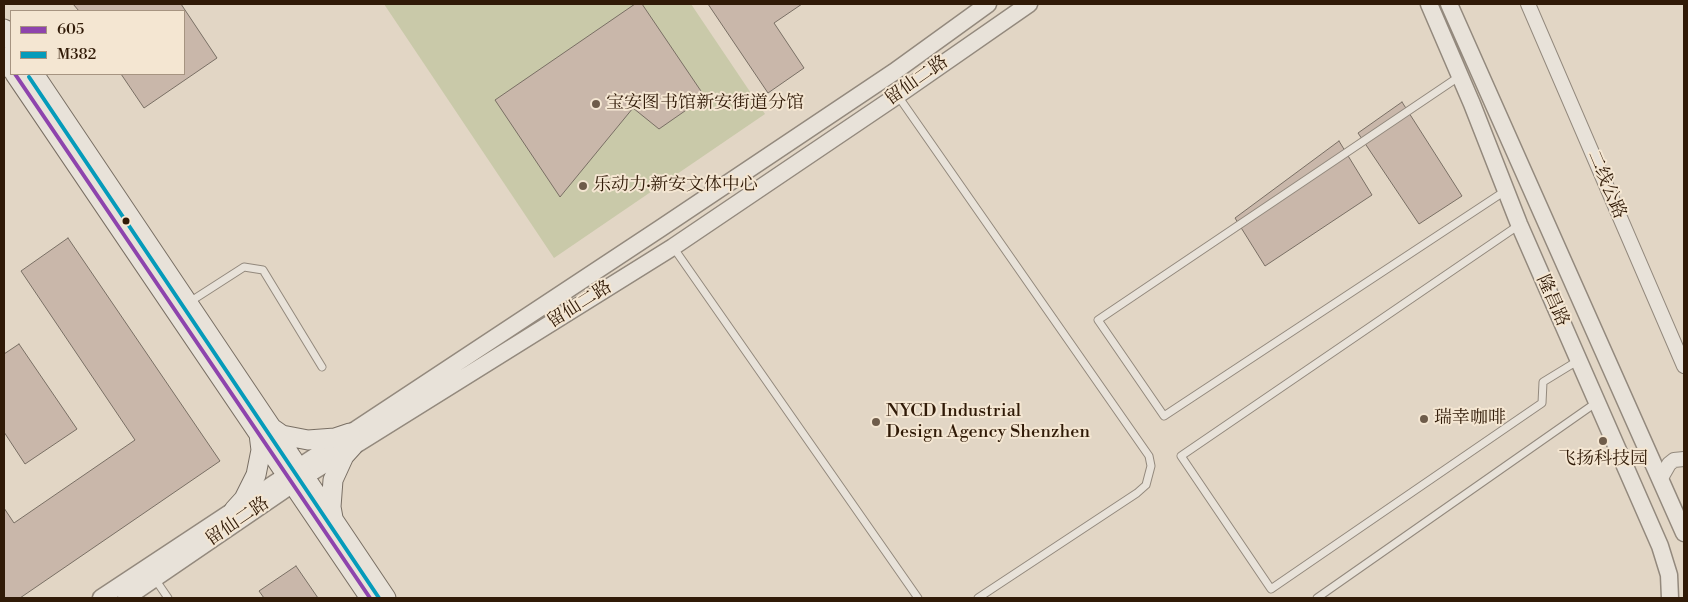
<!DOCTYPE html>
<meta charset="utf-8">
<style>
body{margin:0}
#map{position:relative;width:1688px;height:602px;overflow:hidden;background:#e2d6c5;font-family:"Libre Bodoni",serif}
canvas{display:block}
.frame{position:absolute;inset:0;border:5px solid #301a07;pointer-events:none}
.legend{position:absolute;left:10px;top:10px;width:175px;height:65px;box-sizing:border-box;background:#f4e6d2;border:1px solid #a69481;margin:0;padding:6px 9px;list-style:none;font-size:15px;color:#301a07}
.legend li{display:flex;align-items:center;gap:10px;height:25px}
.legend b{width:25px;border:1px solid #a69481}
</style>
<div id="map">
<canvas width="1688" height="602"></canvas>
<div class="frame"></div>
<ul class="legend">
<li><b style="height:6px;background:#8e44ad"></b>605</li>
<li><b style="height:6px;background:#059bba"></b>M382</li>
</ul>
</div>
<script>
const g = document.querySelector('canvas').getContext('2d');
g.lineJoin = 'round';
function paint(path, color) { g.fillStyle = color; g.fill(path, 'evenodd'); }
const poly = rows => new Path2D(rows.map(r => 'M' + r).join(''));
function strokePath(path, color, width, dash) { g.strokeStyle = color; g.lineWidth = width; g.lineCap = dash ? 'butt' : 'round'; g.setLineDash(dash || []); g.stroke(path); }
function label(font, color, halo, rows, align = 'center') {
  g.font = font + ' "Libre Bodoni","Noto Serif SC",serif'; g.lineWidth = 4; g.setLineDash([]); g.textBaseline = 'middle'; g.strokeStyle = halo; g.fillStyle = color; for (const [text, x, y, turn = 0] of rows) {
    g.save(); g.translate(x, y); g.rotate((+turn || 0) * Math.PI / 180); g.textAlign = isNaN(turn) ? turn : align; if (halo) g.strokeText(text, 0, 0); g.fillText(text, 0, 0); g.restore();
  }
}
paint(poly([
 [384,4,691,4,765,114,554,258]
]), '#c9c9a9');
const building = poly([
 [73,4,181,4,217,58,144,108,121,74,184,74,184,11,79,11,73,4],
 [635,4,642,4,705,97,659,129,633,108,560,197,495,100,635,4],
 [708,4,802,4,774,23,804,68,768,93,708,4],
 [1402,102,1462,196,1419,224,1358,133,1402,102],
 [1339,141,1372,195,1265,266,1235,218,1339,141],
 [68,238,220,461,20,598,4,598,4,508,14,523,135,440,21,271,68,238],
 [19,344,77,429,25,464,4,432,4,354,19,344],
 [296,566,318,598,264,598,259,591,296,566]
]);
paint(building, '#c9b7aa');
strokePath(building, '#796f64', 1);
const service = poly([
 [1460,76,1098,320,1164,416,1505,191],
 [898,96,1149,456,1151,466,1146,485,1137,493,978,598],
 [1519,225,1181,456,1271,589,1542,403,1543,382,1579,360],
 [673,247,918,598],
 [188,303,244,267,263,270,322,367],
 [155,579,168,598],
 [1317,598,1597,402]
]);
const minor = poly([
 [1528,4,1684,366],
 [1661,478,1669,464,1674,460,1684,459]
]);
const tertiary = poly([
 [1429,4,1472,104,1519,224,1660,546,1669,575,1670,598],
 [1449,4,1684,533],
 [101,598,661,228,894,72,988,4],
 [126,598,293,484,673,247,898,95,1029,4]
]);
const secondary = poly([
 [4,29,11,40],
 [4,57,11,69],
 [15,74,370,598],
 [34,74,386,598],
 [272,428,282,435,308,440,335,438,350,433],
 [234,510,244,499,256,475,261,450,259,434],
 [333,518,331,507,333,480,344,456,353,446]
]);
strokePath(service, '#93897d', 9);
strokePath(minor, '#93897d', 16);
strokePath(tertiary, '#93897d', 19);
strokePath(secondary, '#796f64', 21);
strokePath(service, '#e8e2d9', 7);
strokePath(minor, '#e8e2d9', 14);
strokePath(tertiary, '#e8e2d9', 16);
strokePath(secondary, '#e8e2d9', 19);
strokePath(poly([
 [15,74,370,598]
]), '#8e44ad', 4);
strokePath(poly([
 [29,77,379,598]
]), '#059bba', 4);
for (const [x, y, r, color] of [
 [596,104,5,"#6e5c4a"],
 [583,186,5,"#6e5c4a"],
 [126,221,4.5,"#301a07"],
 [1424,419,5,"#6e5c4a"],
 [876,422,5,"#6e5c4a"],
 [1603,441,5,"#6e5c4a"]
]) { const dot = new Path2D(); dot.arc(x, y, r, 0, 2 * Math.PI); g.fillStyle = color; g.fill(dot); strokePath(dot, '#f4e6d2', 2); }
label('18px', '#301a07', '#f4e6d2', [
 ["留仙二路",917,81,-35],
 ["二线公路",1606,185,67],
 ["隆昌路",1552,301,66],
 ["留仙二路",580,305,-32],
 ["留仙二路",238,522,-34]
]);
label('18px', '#301a07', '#f4e6d2', [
 ["宝安图书馆新安街道分馆",606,104],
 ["乐动力·新安文体中心",593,186],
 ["NYCD Industrial",886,412],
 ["Design Agency Shenzhen",886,433],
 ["瑞幸咖啡",1434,419],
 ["飞扬科技园",1603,460,"center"]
], 'left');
</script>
